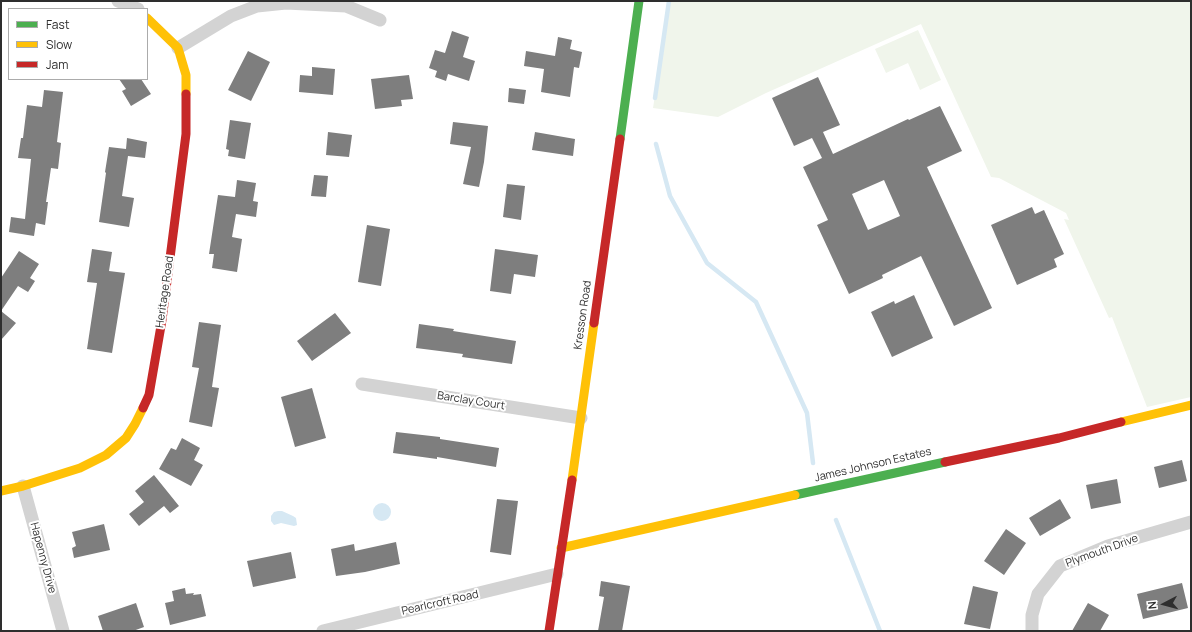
<!DOCTYPE html>
<style>
body{margin:0}
#map{position:relative;width:1192px;height:632px;overflow:hidden;background:#fff;font-family:Manrope,sans-serif}
canvas{display:block}
.frame{position:absolute;inset:0;border:2px solid #2e2e2e;pointer-events:none}
.legend{position:absolute;left:8px;top:8px;width:140px;height:72px;box-sizing:border-box;background:#fff;border:1px solid #ababab;margin:0;padding:5px 7px;list-style:none;font-size:12px;color:#2e2e2e}
.legend li{display:flex;align-items:center;gap:8px;height:20px}
.legend b{width:20px;border:1px solid #ababab}
.north{position:absolute;left:1144px;top:584px;width:40px;height:40px;-webkit-text-stroke:3px #fff;paint-order:stroke;rotate:264deg;font-size:11px;font-weight:700;line-height:16px;text-align:center;color:#2e2e2e}
.north::after{content:'';display:block;margin:auto;width:14px;height:18px;background:#2e2e2e;clip-path:polygon(50% 0,100% 100%,50% 72%,0 100%)}
</style>
<div id="map">
<canvas width="1192" height="632"></canvas>
<div class="frame"></div>
<ul class="legend">
<li><b style="height:5px;background:#4caf50"></b>Fast</li>
<li><b style="height:5px;background:#ffc107"></b>Slow</li>
<li><b style="height:5px;background:#c62828"></b>Jam</li>
</ul>
<div class="north">N</div>
</div>
<script>
const g = document.querySelector('canvas').getContext('2d');
g.lineJoin = 'round';
function paint(path, color) { g.fillStyle = color; g.fill(path, 'evenodd'); }
const poly = rows => new Path2D(rows.map(r => 'M' + r).join(''));
function strokePath(path, color, width, dash) { g.strokeStyle = color; g.lineWidth = width; g.lineCap = dash ? 'butt' : 'round'; g.setLineDash(dash || []); g.stroke(path); }
function label(font, color, halo, rows, align = 'center') {
  g.font = font + ' Manrope,sans-serif'; g.lineWidth = 4; g.setLineDash([]); g.textBaseline = 'middle'; g.strokeStyle = halo; g.fillStyle = color; for (const [text, x, y, turn = 0] of rows) {
    g.save(); g.translate(x, y); g.rotate((+turn || 0) * Math.PI / 180); g.textAlign = isNaN(turn) ? turn : align; if (halo) g.strokeText(text, 0, 0); g.fillText(text, 0, 0); g.restore();
  }
}
paint(poly([
 [670,1,1189,1,1191,2,1191,397,1147,407,1112,317,1109,318,1064,219,1069,220,1066,213,999,178,991,177,921,24,766,93,718,117,653,108],
 [918,30,941,80,920,90,908,63,886,73,875,49]
]), '#f0f5eb');
paint(poly([
 '373 512a9 9 0 1 1 18 0a9 9 0 1 1-18 0Z',
 [278,511,282,511,293,516,296,518,297,525,294,526,281,523,274,525,271,521,271,516,274,512]
]), '#d6e8f3');
strokePath(poly([
 [655,98,669,1],
 [656,144,670,196,707,263,756,302,807,413,813,463],
 [836,520,880,631]
]), '#d6e8f3', 4.5);
paint(poly([
 [452,31,469,37,463,57,475,61,469,81,448,74,446,81,435,77,437,71,429,68,435,50,445,53],
 [558,37,572,40,570,49,582,52,579,68,574,67,570,97,541,92,544,69,524,66,526,51,555,56],
 [248,51,270,62,251,101,228,90],
 [312,67,335,69,333,95,299,92,300,75,312,76],
 [409,75,413,99,401,100,402,106,375,109,371,79],
 [818,77,840,125,823,132,833,154,908,119,909,120,940,106,962,151,927,167,992,308,954,326,921,256,882,275,883,278,849,294,817,225,828,220,803,167,822,158,812,138,794,146,772,98],
 [884,180,900,216,868,230,852,194],
 [119,79,141,79,151,94,131,106,122,91,126,89],
 [509,88,526,90,524,104,508,102],
 [44,90,63,92,57,142,61,143,58,169,51,168,46,202,48,202,45,225,36,223,34,236,9,232,11,217,25,219,31,159,18,158,21,138,23,138,27,105,42,107],
 [230,120,251,123,245,159,228,156,229,150,226,149],
 [453,122,488,126,484,162,479,187,463,184,471,147,450,144],
 [328,132,352,135,349,157,326,155],
 [535,132,575,139,573,156,532,150],
 [127,138,147,142,145,158,128,156,122,196,134,198,129,227,99,222,106,173,105,172,109,147,126,149],
 [314,175,328,176,326,197,311,196],
 [237,180,256,183,253,201,258,202,256,217,236,214,232,237,242,239,237,272,212,268,214,254,209,254,218,195,235,197],
 [507,184,525,186,521,220,503,217],
 [1032,207,1035,214,1044,210,1064,254,1054,259,1057,267,1017,285,991,225],
 [367,225,390,229,381,286,358,282],
 [92,249,112,252,109,271,125,273,112,353,87,349,97,283,87,282],
 [495,249,538,255,535,277,514,274,511,294,490,291],
 [19,251,39,264,30,278,35,281,28,292,18,286,1,311,16,323,1,340,1,278],
 [914,295,933,338,892,357,871,312,894,301,895,304],
 [335,313,351,333,312,361,297,341],
 [199,322,221,325,212,387,219,388,212,427,189,422,199,368,192,367],
 [419,324,454,329,453,331,516,341,512,364,462,357,463,354,416,348],
 [312,388,326,438,295,447,281,397],
 [396,432,440,437,440,439,499,448,496,467,437,457,437,459,393,453],
 [182,438,200,448,194,460,203,465,191,486,159,469,171,448,176,450],
 [1182,460,1187,481,1159,488,1154,467],
 [154,475,179,506,170,513,164,506,139,526,129,514,144,502,135,491],
 [1117,479,1121,503,1091,509,1086,485],
 [497,499,518,501,511,555,490,552],
 [1060,499,1071,518,1040,536,1029,518],
 [104,524,110,550,74,558,72,548,76,546,72,532],
 [1006,529,1026,543,1004,575,984,561],
 [396,542,400,564,365,572,336,576,331,549,354,544,355,551],
 [291,552,296,578,253,587,247,561],
 [601,581,630,586,622,631,598,631,604,597,599,596],
 [1182,583,1188,608,1143,619,1137,594],
 [973,586,998,592,990,629,964,624],
 [185,588,186,594,194,593,193,595,201,594,206,616,170,625,165,603,174,601,172,591],
 [136,603,144,627,133,631,103,631,98,616],
 [1088,603,1109,615,1100,631,1072,631]
]), '#7e7e7e');
strokePath(poly([
 [118,1,138,9],
 [178,48,231,16,257,6,286,3,346,6,380,20],
 [362,384,581,418],
 [23,486,63,631],
 [323,631,557,574],
 [1032,631,1032,615,1038,594,1060,566,1108,546,1191,522]
]), '#d3d3d3', 13);
strokePath(poly([
 [620,139,639,1],
 [795,495,945,462]
]), '#4caf50', 9);
strokePath(poly([
 [147,18,178,48,186,75,186,94],
 [1121,422,1191,405],
 [572,480,594,323],
 [1,491,23,486,80,468,106,455,126,438,135,424,143,408],
 [561,548,795,495]
]), '#ffc107', 9);
strokePath(poly([
 [594,323,620,139],
 [143,408,149,395,162,320,186,134,186,94],
 [945,462,1059,438,1121,422],
 [549,631,572,480]
]), '#c62828', 9);
label('11px', '#2e2e2e', '#fff', [
 ["Heritage Road",165,292,-82],
 ["Kresson Road",583,315,-82],
 ["Barclay Court",471,401,9],
 ["James Johnson Estates",873,465,-13],
 ["Plymouth Drive",1102,551,-20],
 ["Hapenny Drive",43,558,75],
 ["Pearlcroft Road",440,603,-13]
]);
</script>
